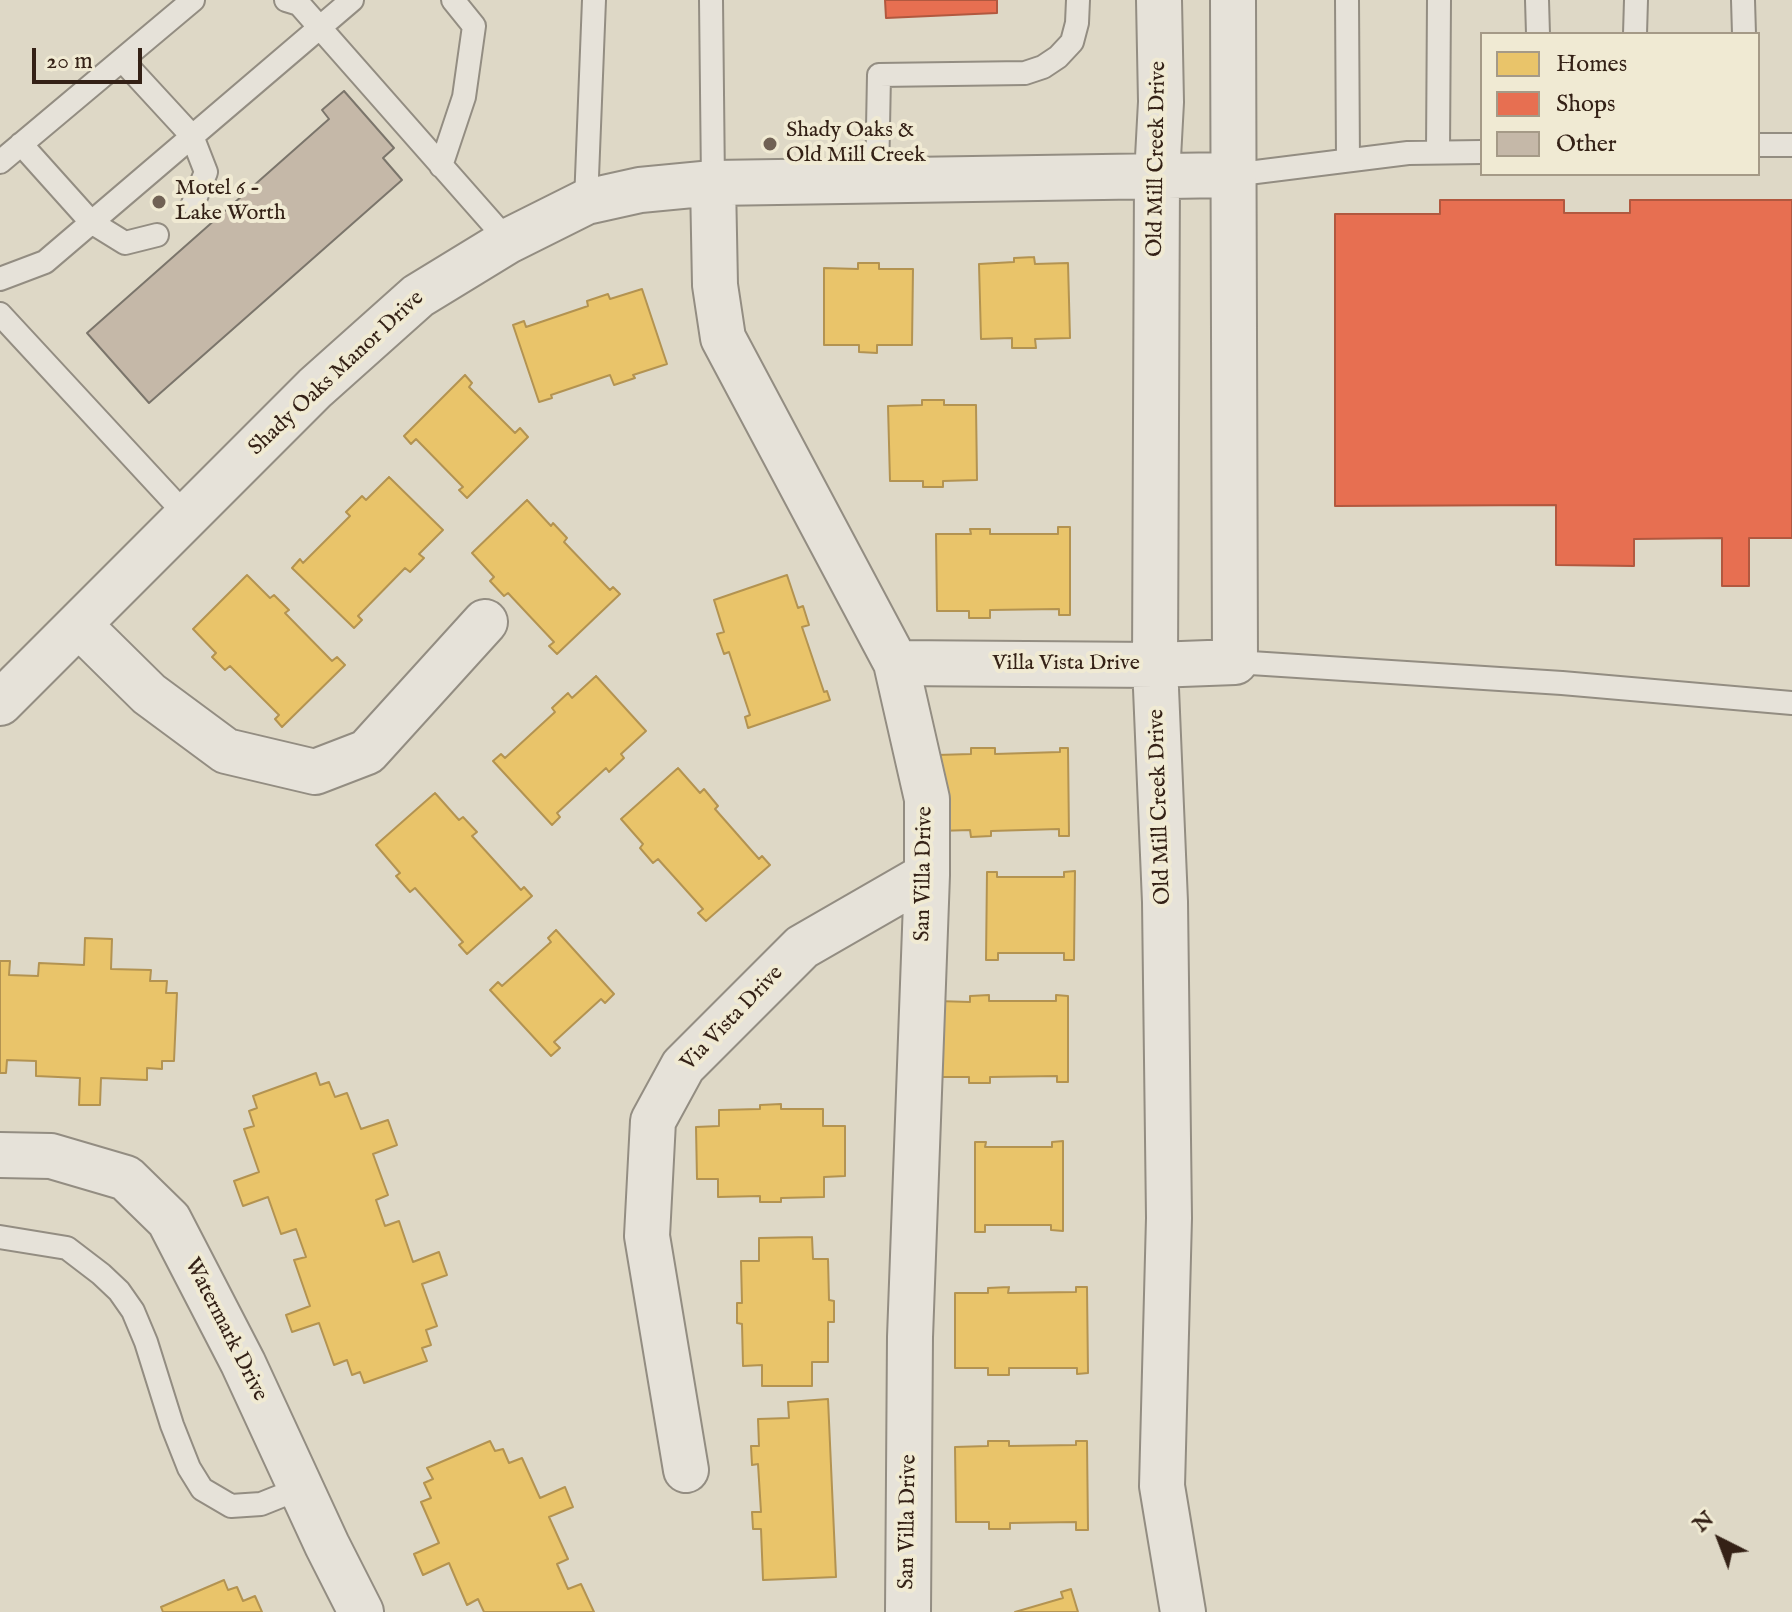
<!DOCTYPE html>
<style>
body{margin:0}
#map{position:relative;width:1792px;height:1612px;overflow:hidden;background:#ded8c6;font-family:"IM FELL English",serif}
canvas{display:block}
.legend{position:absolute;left:1480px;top:32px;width:280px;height:144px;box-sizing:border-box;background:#f0ead3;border:2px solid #a59a87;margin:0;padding:10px 14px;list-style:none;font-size:24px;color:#342116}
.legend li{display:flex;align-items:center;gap:16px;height:40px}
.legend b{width:40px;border:2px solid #a59a87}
.north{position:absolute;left:1680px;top:1500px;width:80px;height:80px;-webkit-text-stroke:6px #f0ead3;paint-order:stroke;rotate:318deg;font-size:22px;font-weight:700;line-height:32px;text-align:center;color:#342116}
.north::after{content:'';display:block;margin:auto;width:28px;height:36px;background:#342116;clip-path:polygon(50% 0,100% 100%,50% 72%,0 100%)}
.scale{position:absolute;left:32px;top:48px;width:110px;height:36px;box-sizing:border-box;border:4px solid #342116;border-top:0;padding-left:10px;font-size:24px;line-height:28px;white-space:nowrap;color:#342116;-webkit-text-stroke:6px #f0ead3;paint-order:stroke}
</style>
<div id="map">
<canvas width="1792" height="1612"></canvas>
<ul class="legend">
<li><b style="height:22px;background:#e9c46a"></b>Homes</li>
<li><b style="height:22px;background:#e76f51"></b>Shops</li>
<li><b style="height:22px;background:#c5b8a8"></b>Other</li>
</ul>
<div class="north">N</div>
<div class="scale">20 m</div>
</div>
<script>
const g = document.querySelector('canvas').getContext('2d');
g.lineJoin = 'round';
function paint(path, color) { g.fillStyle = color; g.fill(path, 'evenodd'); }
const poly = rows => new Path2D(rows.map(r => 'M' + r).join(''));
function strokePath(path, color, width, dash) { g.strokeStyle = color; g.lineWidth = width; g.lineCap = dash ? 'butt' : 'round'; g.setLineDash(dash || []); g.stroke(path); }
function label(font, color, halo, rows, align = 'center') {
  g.font = font + ' "IM FELL English",serif'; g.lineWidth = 8; g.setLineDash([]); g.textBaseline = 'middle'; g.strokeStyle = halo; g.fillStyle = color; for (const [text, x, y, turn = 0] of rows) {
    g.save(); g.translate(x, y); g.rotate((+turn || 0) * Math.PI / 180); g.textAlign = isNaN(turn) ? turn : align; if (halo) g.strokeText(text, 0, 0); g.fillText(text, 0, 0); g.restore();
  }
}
const homes = poly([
 [1034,257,1035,264,1068,263,1070,338,1035,339,1036,348,1012,348,1012,338,981,339,979,264,1014,262,1014,258,1034,257],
 [858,263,879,263,879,269,913,269,912,345,877,345,877,353,859,352,859,345,824,345,824,268,858,269,858,263],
 [642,289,667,364,633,375,635,378,614,385,610,375,551,395,552,398,539,402,513,325,524,321,526,327,588,306,587,301,608,294,610,299,642,289],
 [465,375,472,383,469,387,515,433,520,428,528,437,467,498,459,490,463,487,416,439,411,444,404,436,465,375],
 [922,400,944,400,944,405,976,405,977,480,943,481,943,487,923,487,923,481,890,481,888,406,922,405,922,400],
 [389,477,443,530,419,554,424,558,410,572,405,568,358,616,362,620,354,628,292,568,300,559,303,563,350,516,346,512,362,496,366,500,389,477],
 [527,500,551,526,553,523,567,538,564,542,610,590,613,587,620,594,557,654,549,646,554,642,508,593,504,596,490,581,494,577,472,553,527,500],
 [1058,527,1070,527,1070,615,1059,615,1059,609,990,610,990,618,969,618,969,611,937,611,936,534,971,534,970,529,990,529,990,534,1058,534,1058,527],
 [247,575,270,598,274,595,289,610,285,613,332,661,337,657,345,665,282,727,275,719,279,715,230,666,225,670,212,657,216,653,193,629,247,575],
 [787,575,798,608,803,606,809,625,802,627,824,692,827,691,830,700,748,728,745,717,750,715,729,652,724,654,717,634,724,632,714,600,787,575],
 [596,676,646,731,621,754,624,758,609,772,606,768,557,813,560,817,552,825,493,761,501,754,505,758,555,712,552,708,568,693,572,698,596,676],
 [971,748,995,748,995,754,1060,752,1060,748,1068,748,1069,836,1059,836,1059,829,991,831,991,836,971,837,970,830,938,831,937,755,971,754,971,748],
 [678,768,700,793,704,789,718,806,715,809,759,859,762,856,770,865,706,921,698,913,703,909,658,859,653,863,640,848,643,844,621,819,678,768],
 [435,793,459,820,463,817,477,832,472,836,521,890,524,887,532,896,467,954,459,945,463,942,415,888,410,892,396,876,400,873,376,845,435,793],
 [1075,871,1074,960,1064,960,1064,953,998,953,998,960,986,960,987,872,997,872,997,877,1064,877,1064,872,1075,871],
 [556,930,614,994,605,1003,601,999,554,1042,560,1048,551,1056,490,990,498,982,502,986,551,942,548,938,556,930],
 [85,938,112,939,111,969,151,970,150,981,167,981,166,993,177,993,174,1061,162,1061,162,1069,147,1068,147,1080,101,1078,100,1105,79,1105,80,1078,36,1076,36,1061,7,1060,6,1073,0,1073,0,961,10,961,9,975,38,976,39,963,84,965,85,938],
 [989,995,989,1001,1056,1001,1056,995,1068,996,1068,1082,1057,1082,1057,1076,990,1077,990,1083,969,1083,969,1077,936,1077,937,1001,970,1002,970,996,989,995],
 [316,1073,320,1085,329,1082,335,1097,347,1093,361,1129,388,1120,397,1145,373,1154,388,1195,376,1200,385,1226,399,1221,413,1262,439,1252,447,1275,422,1284,437,1326,426,1330,431,1345,422,1348,427,1361,364,1383,360,1372,352,1375,347,1360,334,1365,319,1323,292,1332,286,1315,310,1306,294,1260,306,1257,296,1229,281,1234,268,1197,243,1206,234,1181,259,1172,244,1129,254,1126,249,1111,257,1108,253,1096,316,1073],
 [781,1104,781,1109,823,1109,823,1126,845,1126,845,1176,824,1177,824,1197,781,1198,781,1202,760,1202,760,1196,718,1197,718,1179,697,1179,696,1127,719,1126,719,1110,760,1109,760,1105,781,1104],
 [1063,1141,1063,1231,1051,1230,1051,1225,985,1225,985,1232,975,1232,975,1142,986,1142,985,1147,1052,1147,1052,1142,1063,1141],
 [812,1237,813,1259,828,1259,829,1300,834,1301,834,1322,828,1322,828,1362,812,1362,812,1386,762,1386,762,1365,743,1366,742,1324,737,1323,737,1303,742,1303,741,1261,759,1261,759,1238,812,1237],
 [1009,1287,1008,1293,1076,1292,1076,1287,1087,1287,1088,1373,1077,1374,1077,1368,1009,1368,1009,1375,988,1375,988,1368,955,1368,955,1293,988,1293,988,1288,1009,1287],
 [828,1399,836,1577,763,1580,761,1529,753,1529,752,1512,761,1512,758,1464,752,1465,751,1446,759,1446,758,1419,789,1418,788,1402,828,1399],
 [490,1441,495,1451,503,1449,509,1463,522,1458,540,1498,565,1487,573,1507,549,1517,568,1559,557,1564,568,1589,581,1584,594,1612,484,1612,478,1599,467,1605,449,1563,423,1575,414,1554,439,1543,421,1502,431,1498,424,1483,433,1479,427,1468,490,1441],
 [988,1441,1009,1441,1009,1446,1076,1445,1076,1441,1087,1441,1088,1530,1076,1530,1076,1522,1010,1523,1010,1529,989,1529,989,1522,956,1522,955,1447,988,1446,988,1441],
 [224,1580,228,1590,237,1587,243,1601,255,1596,262,1612,163,1612,161,1607,224,1580],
 [1071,1589,1078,1612,1015,1612,1063,1598,1061,1592,1071,1589]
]);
paint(homes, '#e9c46a');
strokePath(homes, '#b39351', 2);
const shops = poly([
 [885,0,997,0,997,13,886,18,885,0],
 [1440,200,1564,200,1564,213,1630,213,1630,200,1792,200,1792,538,1749,538,1749,586,1722,586,1722,538,1634,539,1634,566,1556,565,1556,505,1335,506,1335,214,1440,214,1440,200]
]);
paint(shops, '#e76f51');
strokePath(shops, '#b1583f', 2);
const building = poly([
 [344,91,394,148,383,158,402,180,149,403,87,333,329,119,322,110,344,91]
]);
paint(building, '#c5b8a8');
strokePath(building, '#7b756b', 2);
const lane = poly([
 [286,0,299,4,508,241],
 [711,0,713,183],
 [1347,0,1348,160],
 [1537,0,1538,34],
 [1743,0,1744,34],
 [1635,34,1636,0],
 [122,60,192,136,206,172,193,204],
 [21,144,91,222,125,243,157,235],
 [1758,145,1792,145],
 [1438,152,1439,0],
 [0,162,193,0],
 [441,166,464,97,474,26,453,0],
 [1232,175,1408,153,1482,152],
 [877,180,879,75,1025,73,1043,67,1058,57,1072,42,1077,23,1078,0],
 [586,202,594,0],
 [0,279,45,262,352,0],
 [0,314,187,516],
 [1235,662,1562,683,1792,703],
 [0,1237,67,1248,101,1274,119,1291,133,1311,146,1342,172,1425,189,1468,202,1489,231,1506,261,1504,301,1488]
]);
const street = poly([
 [1159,0,1161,102,1157,176,1155,665,1165,902,1169,1218,1162,1486,1183,1612],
 [713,183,715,285,723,338,896,663,927,799,927,875,910,1337,908,1612],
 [79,625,149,694,226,751,315,772,367,752,485,622],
 [896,663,1155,665,1235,662,1233,0],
 [0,703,315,388,418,296,508,241,586,202,640,190,713,183,1232,175],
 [0,1155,51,1156,126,1178,169,1220,243,1363,327,1545,361,1612],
 [686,1470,647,1236,653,1121,683,1066,802,947,927,875]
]);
strokePath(lane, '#938d82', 26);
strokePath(street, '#938d82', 48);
strokePath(lane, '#e6e2d9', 22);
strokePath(street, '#e6e2d9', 44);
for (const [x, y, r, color] of [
 [770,144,8,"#706154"],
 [159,202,8,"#706154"]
]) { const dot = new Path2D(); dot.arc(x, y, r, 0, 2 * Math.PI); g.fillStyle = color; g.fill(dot); strokePath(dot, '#f0ead3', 3); }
label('22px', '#342116', '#f0ead3', [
 ["Shady Oaks &",786,131],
 ["Old Mill Creek",786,156],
 ["Motel 6 -",175,189],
 ["Lake Worth",175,214]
], 'left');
label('22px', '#342116', '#f0ead3', [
 ["Old Mill Creek Drive",1158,159,-89],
 ["Shady Oaks Manor Drive",337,374,-43],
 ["Villa Vista Drive",1066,664],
 ["Old Mill Creek Drive",1161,807,-92],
 ["San Villa Drive",925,874,-89],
 ["Via Vista Drive",733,1019,-46],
 ["Watermark Drive",225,1330,63],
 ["San Villa Drive",909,1522,-89]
]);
</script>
